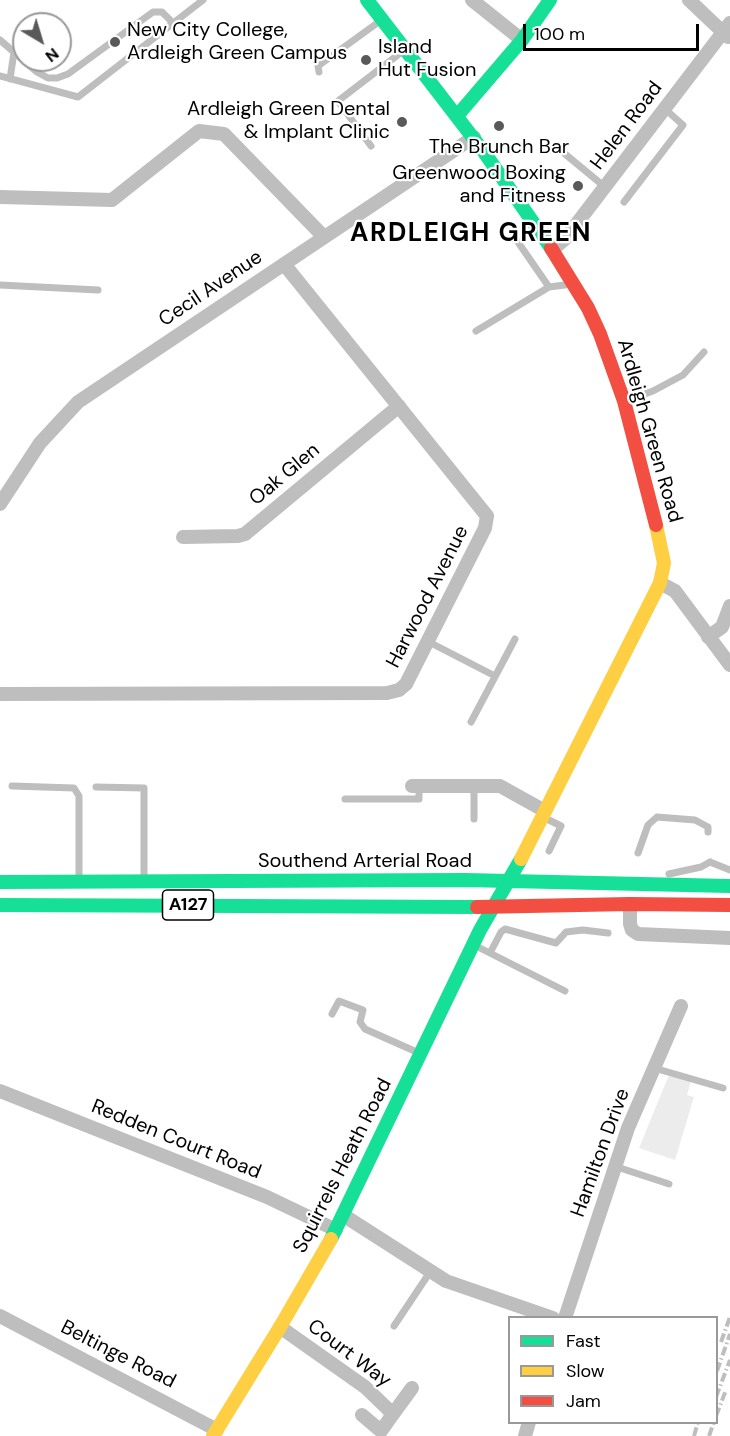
<!DOCTYPE html>
<style>
body{margin:0}
#map{position:relative;width:730px;height:1436px;overflow:hidden;background:#fff;font-family:"DM Sans",sans-serif}
canvas{display:block}
.legend{position:absolute;left:508px;top:1316px;width:210px;height:108px;box-sizing:border-box;background:#fff;border:2px solid #999;margin:0;padding:8px 10px;list-style:none;font-size:18px;color:#000}
.legend li{display:flex;align-items:center;gap:12px;height:30px}
.legend b{width:30px;border:2px solid #999}
.north{position:absolute;left:12px;top:12px;width:60px;height:60px;box-sizing:border-box;background:#fff;border:2px solid #999;border-radius:50%;rotate:142deg;font-size:16px;font-weight:700;line-height:24px;text-align:center;color:#000}
.north::after{content:'';display:block;margin:auto;width:21px;height:27px;background:#595959;clip-path:polygon(50% 0,100% 100%,50% 72%,0 100%)}
.scale{position:absolute;left:523px;top:24px;width:176px;height:27px;box-sizing:border-box;border:3px solid #000;border-top:0;padding-left:8px;font-size:18px;line-height:21px;white-space:nowrap;color:#000;-webkit-text-stroke:4px #fff;paint-order:stroke}
</style>
<div id="map">
<canvas width="730" height="1436"></canvas>
<ul class="legend">
<li><b style="height:8px;background:#16e098"></b>Fast</li>
<li><b style="height:8px;background:#ffcf43"></b>Slow</li>
<li><b style="height:8px;background:#f24e42"></b>Jam</li>
</ul>
<div class="north">N</div>
<div class="scale">100 m</div>
</div>
<script>
const g = document.querySelector('canvas').getContext('2d');
g.lineJoin = 'round';
function paint(path, color) { g.fillStyle = color; g.fill(path, 'evenodd'); }
const poly = rows => new Path2D(rows.map(r => 'M' + r).join(''));
function strokePath(path, color, width, dash) { g.strokeStyle = color; g.lineWidth = width; g.lineCap = dash ? 'butt' : 'round'; g.setLineDash(dash || []); g.stroke(path); }
function label(font, color, halo, rows, align = 'center') {
  g.font = font + ' "DM Sans",sans-serif'; g.lineWidth = 4.5; g.setLineDash([]); g.textBaseline = 'middle'; g.strokeStyle = halo; g.fillStyle = color; for (const [text, x, y, turn = 0] of rows) {
    g.save(); g.translate(x, y); g.rotate((+turn || 0) * Math.PI / 180); g.textAlign = isNaN(turn) ? turn : align; if (halo) g.strokeText(text, 0, 0); g.fillText(text, 0, 0); g.restore();
  }
}
paint(poly([
 [669,1075,691,1081,687,1095,694,1097,675,1160,639,1148]
]), '#ececec');
strokePath(poly([
 [0,40,37,72,48,78,57,78,68,74,153,12,162,12,173,23],
 [319,72,318,66,380,21],
 [0,76,78,97,203,0],
 [10,79,14,52],
 [371,146,338,101,403,51],
 [565,154,605,187],
 [624,202,683,125,665,109],
 [511,232,549,287],
 [0,285,98,290],
 [476,331,549,287,572,284],
 [626,401,653,391,683,375,704,352],
 [427,641,495,676],
 [471,722,515,639],
 [12,786,74,788,79,796,79,877],
 [96,787,144,788,144,875],
 [345,799,419,799,419,786],
 [545,818,561,826,549,851],
 [474,819,474,786],
 [638,853,648,825,657,817,695,820,708,827,708,832],
 [710,862,730,870],
 [669,874,701,867,710,862],
 [474,945,565,991],
 [490,953,501,932,505,929,556,943,566,932,583,930,608,933],
 [332,1014,339,1001,363,1010,360,1022,365,1029,419,1053],
 [654,1068,723,1088],
 [614,1166,669,1184],
 [394,1326,430,1272]
]), '#bebebe', 7);
strokePath(poly([
 [472,0,522,40],
 [689,0,728,37],
 [0,197,112,200,199,131,224,134,324,237],
 [552,250,565,239,730,23],
 [0,504,40,443,78,402,474,137],
 [183,537,238,536,245,534,399,406],
 [660,583,675,591,730,665],
 [708,637,722,627,730,606],
 [0,694,387,693,399,690,406,684,485,528,487,516,284,264],
 [412,786,500,786,545,811],
 [630,904,630,924,632,930,638,934,730,938],
 [0,1091,267,1197,336,1230],
 [343,1215,446,1281,553,1318],
 [0,1316,217,1430],
 [565,1318,628,1128,681,1006],
 [280,1327,365,1387,393,1414,412,1388],
 [362,1415,381,1431,393,1414],
 [525,1436,529,1422]
]), '#bebebe', 14);
strokePath(poly([
 [367,0,484,152,551,248],
 [457,116,522,40,550,0],
 [0,882,465,880,730,886],
 [0,905,477,907],
 [331,1239,480,930,521,859]
]), '#16e098', 14);
strokePath(poly([
 [521,859,660,583,664,563,656,525],
 [213,1436,280,1327,331,1239]
]), '#ffcf43', 14);
strokePath(poly([
 [551,248,588,308,600,334,624,401,656,525],
 [477,907,630,904,730,905]
]), '#f24e42', 14);
strokePath(poly([
 [721,1342,730,1317],
 [717,1371,730,1334],
 [716,1397,730,1360],
 [716,1416,726,1390],
 [694,1436,698,1422],
 [709,1436,714,1422]
]), '#bebebe', 4, [9, 3, 1.5, 3]);
for (const [x, y, r, color] of [
 [115,42,6,"#595959"],
 [366,60,6,"#595959"],
 [402,122,6,"#595959"],
 [499,126,6,"#595959"],
 [578,186,6,"#595959"]
]) { const dot = new Path2D(); dot.arc(x, y, r, 0, 2 * Math.PI); g.fillStyle = color; g.fill(dot); strokePath(dot, '#fff', 2); }
for (const [x, y, w] of [
 [188,905,51]
]) { const box = new Path2D(); box.roundRect(x - w / 2, y - 15, w, 30, 4.5); g.fillStyle = '#fff'; g.fill(box); strokePath(box, '#000', 1.5); }
label('bold 18px', '#000', null, [
 ["A127",188,905]
]);
label('20px', '#000', '#fff', [
 ["New City College,",127,31],
 ["Ardleigh Green Campus",127,54],
 ["Island",378,48],
 ["Hut Fusion",378,71],
 ["Ardleigh Green Dental",390,110,"right"],
 ["& Implant Clinic",390,133,"right"],
 ["The Brunch Bar",499,148,"center"],
 ["Greenwood Boxing",566,174,"right"],
 ["and Fitness",566,197,"right"]
], 'left');
label('20px', '#000', '#fff', [
 ["Helen Road",627,126,-53],
 ["Cecil Avenue",211,289,-34],
 ["Ardleigh Green Road",649,431,74],
 ["Oak Glen",285,475,-40],
 ["Harwood Avenue",428,597,-63],
 ["Southend Arterial Road",365,862],
 ["Redden Court Road",176,1140,22],
 ["Hamilton Drive",601,1153,-70],
 ["Squirrels Heath Road",343,1166,-63],
 ["Court Way",349,1354,37],
 ["Beltinge Road",118,1355,27]
]);
g.letterSpacing = '1.5px';
label('bold 26px', '#000', '#fff', [
 ["ARDLEIGH GREEN",471,234]
]);
g.letterSpacing = '0px';
</script>
